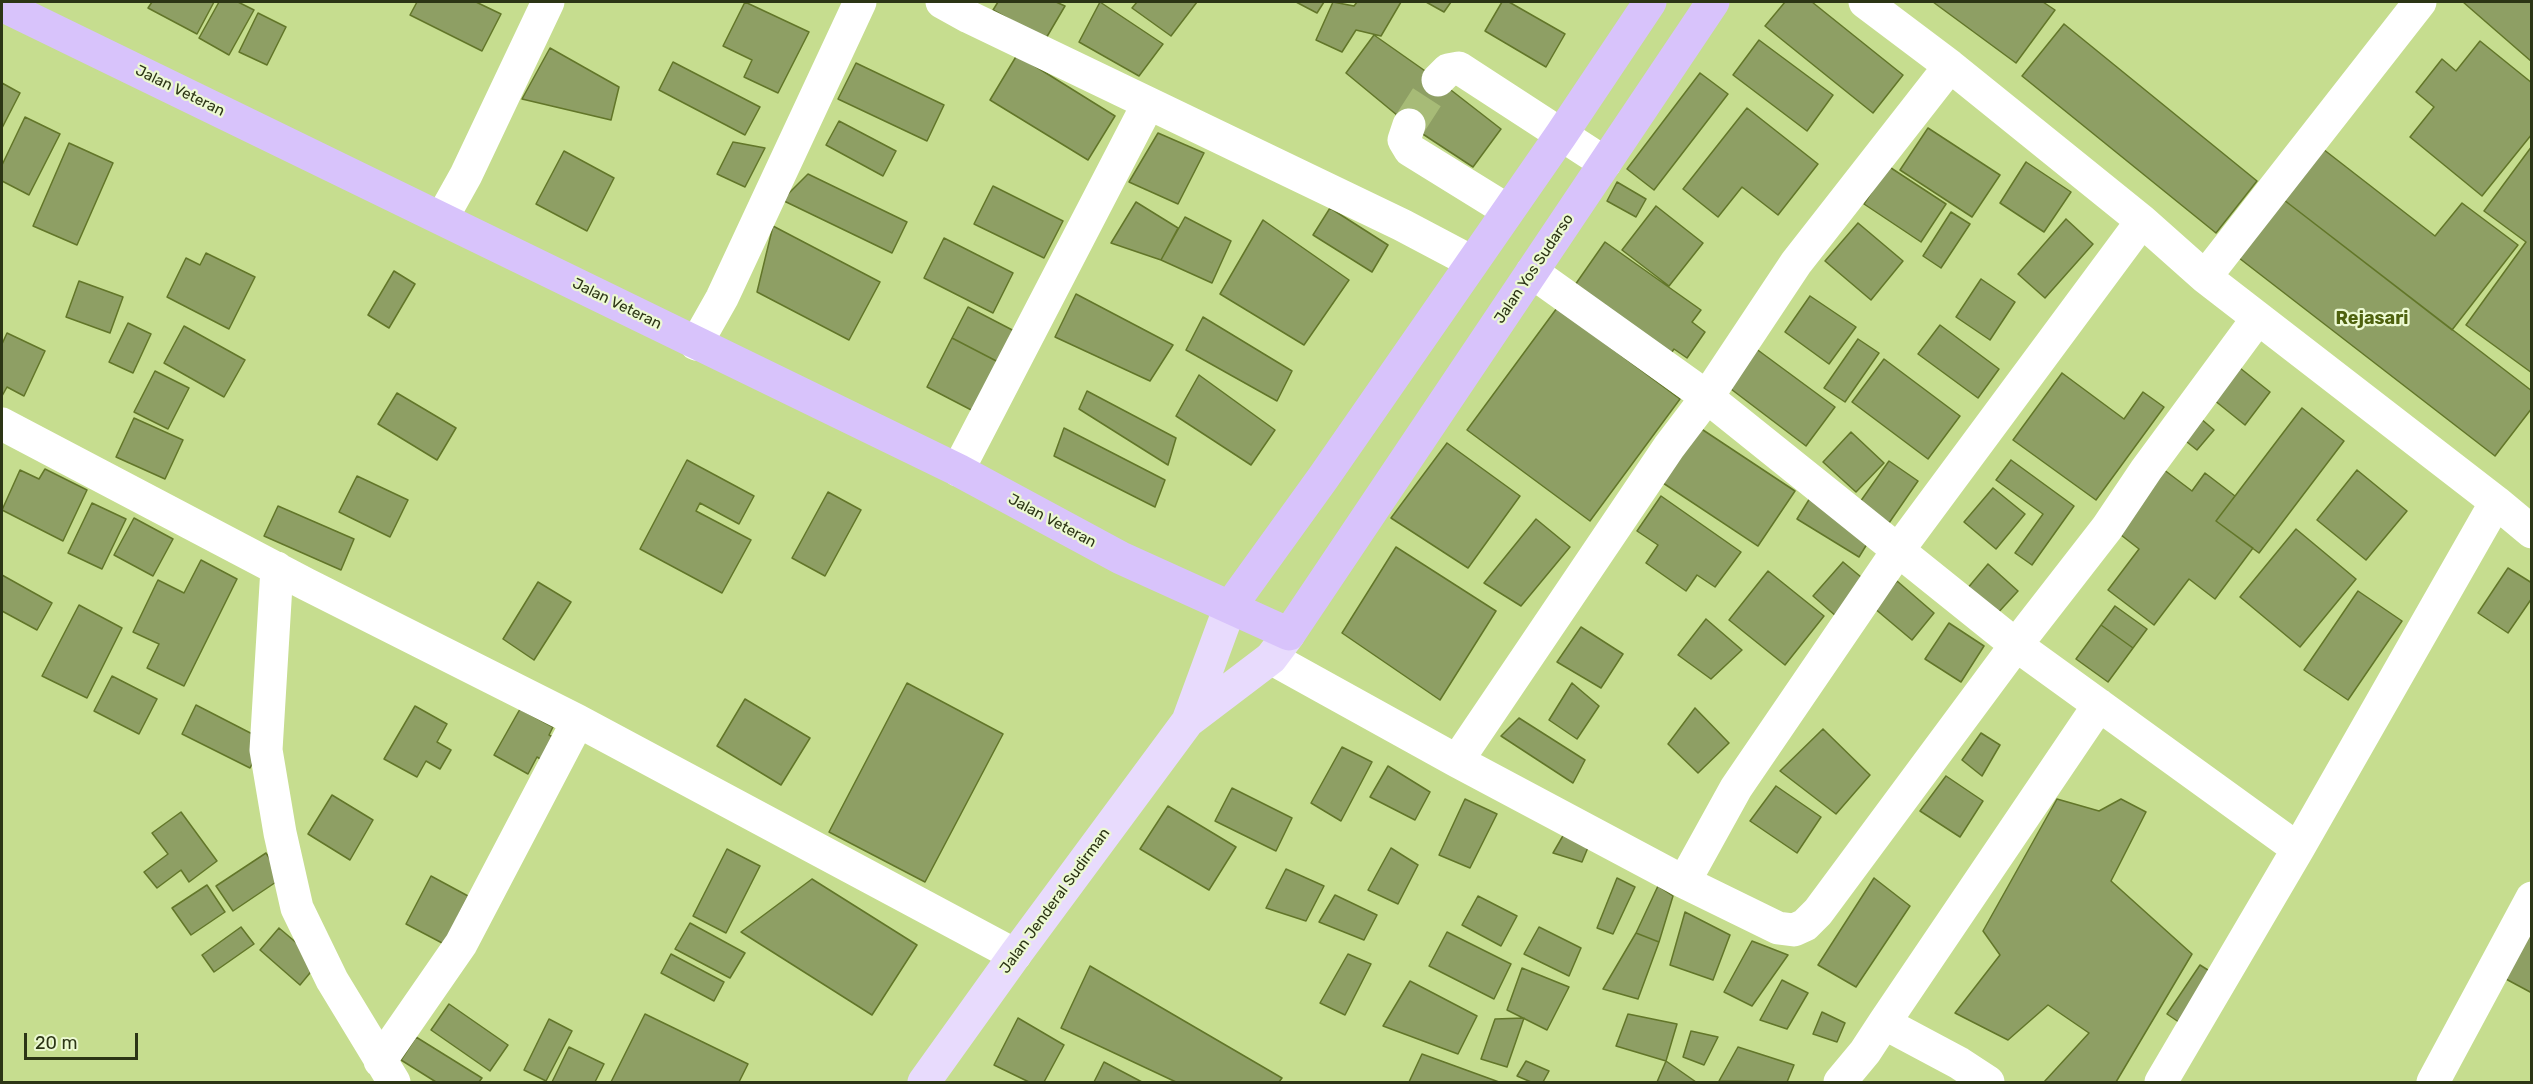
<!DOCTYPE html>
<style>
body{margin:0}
#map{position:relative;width:2533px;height:1084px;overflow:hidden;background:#c6dd8f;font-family:Rubik,sans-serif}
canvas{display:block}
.frame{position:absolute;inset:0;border:3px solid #2c3515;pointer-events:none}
.scale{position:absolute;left:24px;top:1033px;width:114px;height:27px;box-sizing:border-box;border:3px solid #2c3515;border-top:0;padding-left:8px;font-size:18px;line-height:21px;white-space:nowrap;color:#2c3515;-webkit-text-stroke:4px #ecf9d2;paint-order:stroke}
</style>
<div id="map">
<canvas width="2533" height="1084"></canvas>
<div class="frame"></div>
<div class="scale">20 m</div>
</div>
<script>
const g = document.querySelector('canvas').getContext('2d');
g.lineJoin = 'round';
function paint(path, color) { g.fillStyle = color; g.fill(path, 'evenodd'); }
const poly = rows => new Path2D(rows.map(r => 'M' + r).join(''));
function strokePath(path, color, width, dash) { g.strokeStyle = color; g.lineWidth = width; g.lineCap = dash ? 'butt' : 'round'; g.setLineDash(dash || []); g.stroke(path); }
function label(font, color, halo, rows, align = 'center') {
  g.font = font + ' Rubik,sans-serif'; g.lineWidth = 4.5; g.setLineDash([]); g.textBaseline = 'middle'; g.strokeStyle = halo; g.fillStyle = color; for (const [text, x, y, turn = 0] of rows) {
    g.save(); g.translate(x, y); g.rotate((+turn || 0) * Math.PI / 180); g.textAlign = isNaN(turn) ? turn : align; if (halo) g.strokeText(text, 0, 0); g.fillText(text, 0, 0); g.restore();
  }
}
const building = poly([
 [152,2,214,2,197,34,148,8,152,2],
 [219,2,238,2,254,10,229,55,199,38,219,2],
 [417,2,476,2,501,14,482,51,410,15,417,2],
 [745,2,809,32,778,93,744,77,752,60,723,46,745,2],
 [998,2,1056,2,1065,6,1045,40,993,10,998,2],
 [1100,2,1163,44,1139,76,1079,42,1100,2],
 [1137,2,1197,2,1171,36,1132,8,1137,2],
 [1296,2,1324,2,1317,13,1296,2],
 [1333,2,1354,6,1357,2,1401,2,1381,36,1356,30,1342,52,1316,40,1333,2],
 [1426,2,1451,2,1444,12,1426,2],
 [1502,2,1509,2,1565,34,1546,67,1485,31,1502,2],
 [1785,2,1812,2,1903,75,1873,113,1765,26,1785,2],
 [1933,2,2043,2,2055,10,2016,63,1933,2],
 [2463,2,2532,2,2532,62,2463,2],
 [258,13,286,27,267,65,239,52,258,13],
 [2064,24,2257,181,2216,233,2022,76,2064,24],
 [1374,35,1438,80,1501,129,1473,167,1409,125,1346,73,1374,35],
 [1759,40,1833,95,1807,131,1733,75,1759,40],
 [2480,41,2532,83,2532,134,2482,196,2410,137,2434,107,2416,92,2442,59,2456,71,2480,41],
 [550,48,619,87,611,120,522,99,550,48],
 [1017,55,1115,116,1088,160,990,100,1017,55],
 [673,62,760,107,745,135,659,90,673,62],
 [856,63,944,105,927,141,838,99,856,63],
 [1700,73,1728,94,1654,190,1627,169,1700,73],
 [2,83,20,93,2,128,2,83],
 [1747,108,1818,164,1778,215,1742,187,1718,217,1683,189,1747,108],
 [25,117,60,134,29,195,2,181,2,165,25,117],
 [839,121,896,151,883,176,826,145,839,121],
 [1928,128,2000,175,1972,217,1900,170,1928,128],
 [1158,133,1204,153,1178,204,1129,182,1158,133],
 [733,142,765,148,745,187,717,174,733,142],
 [69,143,113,163,77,245,33,226,69,143],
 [2532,146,2532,373,2466,325,2526,242,2484,211,2532,146],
 [2323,149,2435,236,2462,203,2518,245,2452,330,2284,200,2323,149],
 [564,151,614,178,587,231,536,204,564,151],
 [2026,162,2071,192,2044,232,2000,203,2026,162],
 [1888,166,1946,204,1921,242,1864,204,1888,166],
 [808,174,907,222,892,253,782,200,808,174],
 [1617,182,1646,199,1636,217,1607,201,1617,182],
 [993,186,1063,221,1044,258,974,224,993,186],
 [2284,200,2532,391,2532,408,2495,456,2239,258,2284,200],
 [1136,202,1178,228,1161,260,1111,243,1136,202],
 [1656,206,1703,243,1669,286,1622,250,1656,206],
 [1330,208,1388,245,1372,272,1313,235,1330,208],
 [1951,212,1970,224,1941,268,1923,256,1951,212],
 [1185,217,1231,241,1212,283,1161,260,1185,217],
 [2066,219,2093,244,2045,298,2018,274,2066,219],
 [1263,220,1349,280,1304,345,1220,294,1263,220],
 [1858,223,1903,261,1871,300,1825,261,1858,223],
 [773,226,880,282,849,340,757,292,773,226],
 [944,238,1013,273,993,313,924,278,944,238],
 [1605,242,1701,310,1692,322,1705,332,1687,358,1674,349,1664,363,1568,295,1605,242],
 [206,253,255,277,229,329,167,297,186,258,200,265,206,253],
 [394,271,415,284,389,328,368,315,394,271],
 [1981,279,2015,302,1990,340,1956,317,1981,279],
 [79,281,123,297,110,333,66,317,79,281],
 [1076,294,1173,345,1150,381,1055,337,1076,294],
 [1810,296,1856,327,1829,364,1785,332,1810,296],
 [968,307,1020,334,1004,365,952,338,968,307],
 [1557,308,1680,399,1590,521,1467,430,1557,308],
 [1203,317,1292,371,1277,401,1186,350,1203,317],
 [128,323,151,334,133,373,109,362,128,323],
 [1940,325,1999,369,1978,398,1918,354,1940,325],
 [184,326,245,360,224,397,164,363,184,326],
 [7,333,45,351,24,396,7,387,2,396,2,344,7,333],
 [952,338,1004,365,979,414,927,387,952,338],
 [1858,339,1879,353,1845,402,1824,388,1858,339],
 [1755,348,1835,407,1806,446,1727,386,1755,348],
 [1884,359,1960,416,1928,459,1852,402,1884,359],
 [2240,368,2270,392,2245,425,2214,400,2240,368],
 [155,371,189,388,168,429,134,412,155,371],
 [2062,373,2124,419,2143,392,2164,407,2096,500,2013,440,2062,373],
 [1199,375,1275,430,1251,465,1176,416,1199,375],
 [1087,391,1176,438,1168,465,1079,409,1087,391],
 [397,393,456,428,437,460,378,424,397,393],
 [2302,408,2344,441,2259,553,2216,521,2302,408],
 [134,418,183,440,165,479,116,457,134,418],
 [2200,418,2214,430,2197,450,2182,438,2200,418],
 [1697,426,1795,491,1758,546,1660,481,1697,426],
 [1064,428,1165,480,1155,507,1054,456,1064,428],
 [1851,432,1884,463,1856,492,1823,462,1851,432],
 [1447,443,1520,496,1468,568,1391,518,1447,443],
 [687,460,754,496,739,524,700,503,696,511,751,540,722,593,640,549,687,460],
 [2011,460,2074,506,2032,565,2015,553,2043,514,1996,480,2011,460],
 [1889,461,1918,481,1889,523,1860,502,1889,461],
 [2159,466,2192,491,2205,473,2235,496,2216,521,2253,548,2215,599,2189,579,2154,625,2108,590,2139,549,2112,528,2159,466],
 [45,469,87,490,63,541,2,510,20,470,39,479,45,469],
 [2357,470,2407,511,2366,560,2317,520,2357,470],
 [357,476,408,500,390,537,339,512,357,476],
 [1993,488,2025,514,1996,549,1964,522,1993,488],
 [828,492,861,510,825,576,792,558,828,492],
 [1661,496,1741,552,1715,587,1697,575,1686,591,1646,563,1658,545,1637,531,1661,496],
 [1810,498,1872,536,1859,557,1797,519,1810,498],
 [92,503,126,519,102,569,68,553,92,503],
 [278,506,354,539,341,570,264,536,278,506],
 [134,518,173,539,153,576,114,555,134,518],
 [1536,519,1570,547,1521,606,1484,583,1536,519],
 [2296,529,2356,579,2300,647,2240,597,2296,529],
 [1396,547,1496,611,1440,700,1342,633,1396,547],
 [201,560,237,579,184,686,147,668,159,644,133,632,158,580,184,593,201,560],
 [1843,562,1867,582,1837,617,1813,596,1843,562],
 [1988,564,2018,591,1995,616,1966,590,1988,564],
 [2508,568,2532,583,2532,598,2508,633,2478,613,2508,568],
 [1768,571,1824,616,1785,665,1729,620,1768,571],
 [2,575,52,603,37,630,2,611,2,575],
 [1897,581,1934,613,1912,640,1874,608,1897,581],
 [538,582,571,602,534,660,503,639,538,582],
 [2358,591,2402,621,2348,700,2304,670,2358,591],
 [79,605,122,628,87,698,42,676,79,605],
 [2115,606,2147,629,2133,648,2101,625,2115,606],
 [1706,619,1742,650,1711,679,1678,655,1706,619],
 [1949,623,1984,646,1961,682,1925,659,1949,623],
 [2101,625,2133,648,2108,682,2076,659,2101,625],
 [1581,627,1623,654,1601,688,1557,662,1581,627],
 [112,676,157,699,139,734,94,711,112,676],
 [907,683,1003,734,925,882,829,832,907,683],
 [1572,683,1599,706,1577,739,1549,720,1572,683],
 [745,699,810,738,781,785,717,746,745,699],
 [196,705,264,740,250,768,182,734,196,705],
 [415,706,447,724,437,742,451,750,440,769,426,761,417,777,384,759,415,706],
 [1695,708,1729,743,1698,773,1668,744,1695,708],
 [520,709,553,727,549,735,561,741,549,764,537,757,528,774,494,755,520,709],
 [1519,718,1585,760,1573,783,1501,736,1519,718],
 [1823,729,1870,775,1836,814,1780,771,1823,729],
 [1981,733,2000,745,1982,776,1962,760,1981,733],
 [1342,747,1372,762,1341,821,1311,803,1342,747],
 [1388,766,1430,792,1415,820,1370,797,1388,766],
 [1946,776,1983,801,1960,837,1920,811,1946,776],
 [1776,786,1821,817,1797,853,1750,821,1776,786],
 [1232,788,1292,818,1276,851,1215,821,1232,788],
 [332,795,373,820,350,860,308,834,332,795],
 [1465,799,1497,814,1470,868,1439,855,1465,799],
 [2057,799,2099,811,2121,799,2146,812,2111,881,2192,954,2116,1082,2044,1082,2089,1033,2048,1005,2008,1040,1955,1013,2000,955,1983,931,2057,799],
 [1168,806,1236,847,1209,890,1140,849,1168,806],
 [181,812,217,861,189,882,181,870,157,888,144,872,168,854,152,833,181,812],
 [1564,834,1589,845,1582,862,1553,853,1564,834],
 [1391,848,1418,865,1398,904,1368,890,1391,848],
 [727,849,760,866,726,933,693,916,727,849],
 [266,853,282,878,233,911,216,886,266,853],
 [1286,869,1324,886,1306,921,1266,908,1286,869],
 [431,876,468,896,444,944,406,924,431,876],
 [1617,878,1635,887,1613,934,1597,928,1617,878],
 [1874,878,1910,906,1856,987,1818,965,1874,878],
 [812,879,917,945,872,1015,741,932,812,879],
 [207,885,225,912,191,935,172,908,207,885],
 [1658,886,1673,896,1659,942,1636,933,1658,886],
 [1335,895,1377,915,1364,940,1319,922,1335,895],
 [1478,896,1517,916,1501,946,1462,925,1478,896],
 [1685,912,1730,935,1713,980,1670,965,1685,912],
 [690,923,745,953,730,978,675,949,690,923],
 [241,927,254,944,214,972,202,955,241,927],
 [1539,927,1581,948,1569,976,1524,954,1539,927],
 [2532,927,2532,993,2504,978,2532,927],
 [279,928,319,962,300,985,260,950,279,928],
 [1447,932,1511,964,1494,999,1429,966,1447,932],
 [1636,933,1659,942,1638,999,1603,989,1636,933],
 [1752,941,1788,955,1752,1006,1724,992,1752,941],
 [671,954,724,982,714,1001,661,973,671,954],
 [1348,954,1371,964,1345,1015,1320,1003,1348,954],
 [2200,965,2219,977,2186,1027,2167,1014,2200,965],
 [1090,966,1282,1078,1279,1082,1176,1082,1061,1028,1090,966],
 [1522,968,1569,987,1547,1030,1507,1010,1522,968],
 [1782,980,1808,993,1787,1029,1760,1020,1782,980],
 [1410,981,1477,1016,1458,1054,1383,1026,1410,981],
 [449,1004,508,1045,490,1071,431,1030,449,1004],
 [1822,1012,1845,1023,1837,1042,1813,1034,1822,1012],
 [645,1014,748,1064,739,1082,611,1082,645,1014],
 [1628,1014,1677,1024,1666,1061,1616,1046,1628,1014],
 [1018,1018,1064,1045,1044,1082,1029,1082,994,1065,1018,1018],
 [1524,1018,1507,1067,1481,1059,1495,1019,1524,1018],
 [549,1019,572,1031,546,1081,524,1070,549,1019],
 [1691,1031,1718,1037,1704,1065,1683,1057,1691,1031],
 [416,1037,482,1078,479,1082,436,1082,401,1060,416,1037],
 [569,1047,604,1064,595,1082,552,1082,569,1047],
 [1738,1047,1794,1065,1787,1082,1719,1081,1738,1047],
 [1422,1054,1499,1082,1409,1082,1422,1054],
 [1526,1061,1549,1071,1543,1082,1531,1082,1517,1076,1526,1061],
 [1666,1061,1696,1082,1657,1082,1666,1061],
 [1104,1062,1142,1082,1094,1082,1104,1062]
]);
paint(building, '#8e9f64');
strokePath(building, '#627629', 1.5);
strokePath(poly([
 [1409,125,1438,80]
]), '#a7bb77', 33, [33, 16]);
strokePath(poly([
 [942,2,969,17,1402,225,1472,262],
 [1865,2,1950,66,2142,221,2205,277,2496,502,2532,532],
 [1438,80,1448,70,1459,68,1605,163],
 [1409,125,1404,140,1410,150,1507,210],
 [442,218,466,175,548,2],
 [1532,272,1707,397,2016,645,2298,849],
 [2205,277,2420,2],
 [696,344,722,298,860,2],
 [2,424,306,584,578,721,1015,955],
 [958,470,1148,104],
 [277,568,266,750,280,833,297,908,332,980,394,1082],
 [1271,658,1457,761,1684,882,1778,928,1794,930,1805,925,1818,912,2016,645,2107,528,2146,470,2258,318],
 [1457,761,1669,447,1707,397,1796,263,1950,66],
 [1684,882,1736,788,1899,549,2142,221],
 [1884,1023,2099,705],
 [380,1061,461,944,578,721],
 [1840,1082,1865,1052,1884,1023,1959,1063,1988,1082],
 [2161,1082,2298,849,2496,502],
 [2433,1082,2532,898]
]), '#fff', 33);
strokePath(poly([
 [1188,721,1230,607],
 [924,1082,1015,955,1188,721,1271,658,1289,634]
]), '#e8dbfd', 33);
strokePath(poly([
 [2,5,958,470,1121,558,1289,634,1713,2],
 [1230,607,1323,478,1561,135,1650,2]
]), '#d8c3fb', 33);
label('15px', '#2c3515', '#ecf9d2', [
 ["Jalan Veteran",180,91,26],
 ["Jalan Yos Sudarso",1534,269,-56],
 ["Jalan Veteran",617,304,26],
 ["Jalan Veteran",1052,521,28],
 ["Jalan Jenderal Sudirman",1055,901,-54]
]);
label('bold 18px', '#4e610e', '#ecf9d2', [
 ["Rejasari",2372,319]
]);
</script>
